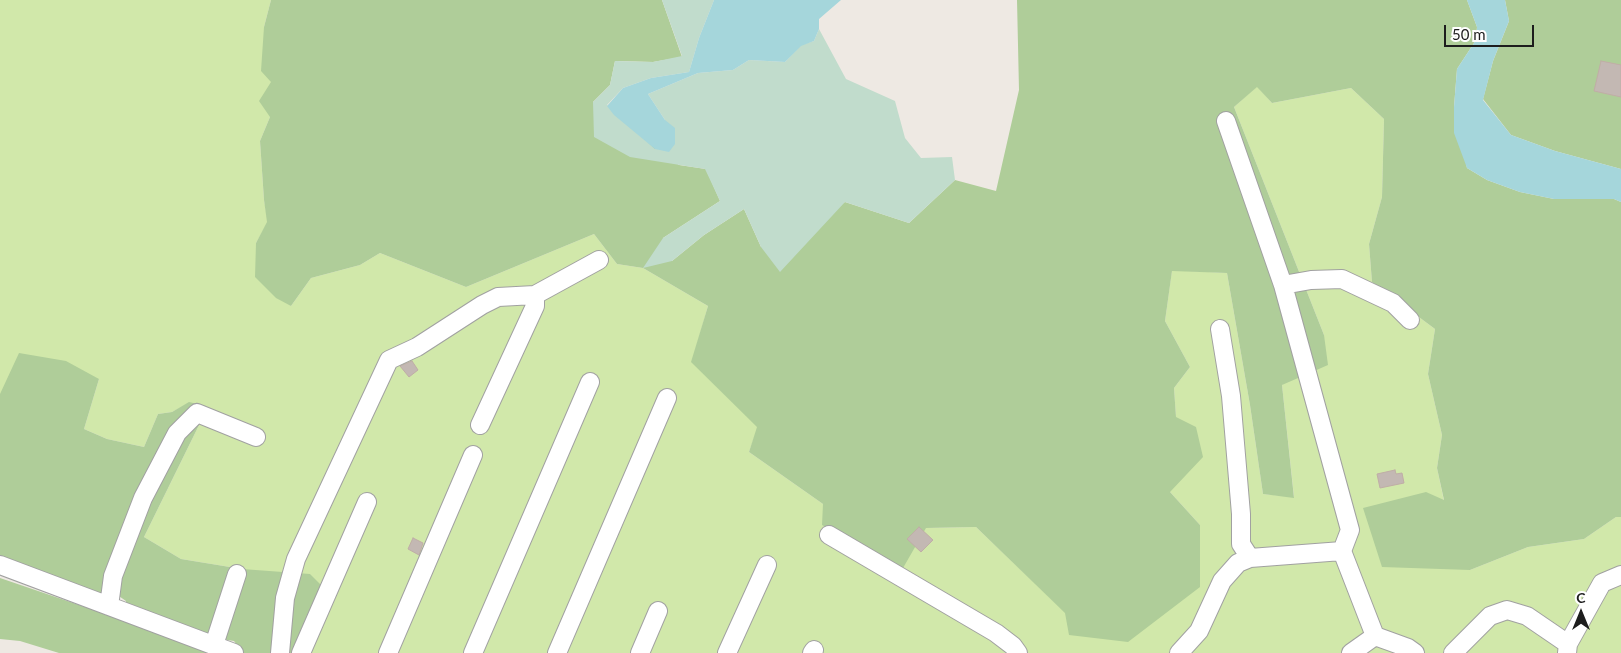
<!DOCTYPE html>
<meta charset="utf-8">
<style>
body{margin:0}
#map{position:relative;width:1621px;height:653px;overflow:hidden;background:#eee9e3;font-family:Lato,sans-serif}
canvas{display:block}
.north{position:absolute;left:1556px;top:588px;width:50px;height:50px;-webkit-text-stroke:4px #fff;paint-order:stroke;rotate:0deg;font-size:14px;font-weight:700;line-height:20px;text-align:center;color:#1d1d1d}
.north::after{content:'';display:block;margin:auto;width:18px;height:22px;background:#1d1d1d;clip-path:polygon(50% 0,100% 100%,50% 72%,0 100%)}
.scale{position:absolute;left:1444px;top:25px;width:90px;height:22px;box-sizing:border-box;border:2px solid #1d1d1d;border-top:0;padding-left:6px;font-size:15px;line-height:18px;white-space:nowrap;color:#1d1d1d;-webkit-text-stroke:4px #fff;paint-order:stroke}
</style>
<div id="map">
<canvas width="1621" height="653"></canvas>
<div class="north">С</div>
<div class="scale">50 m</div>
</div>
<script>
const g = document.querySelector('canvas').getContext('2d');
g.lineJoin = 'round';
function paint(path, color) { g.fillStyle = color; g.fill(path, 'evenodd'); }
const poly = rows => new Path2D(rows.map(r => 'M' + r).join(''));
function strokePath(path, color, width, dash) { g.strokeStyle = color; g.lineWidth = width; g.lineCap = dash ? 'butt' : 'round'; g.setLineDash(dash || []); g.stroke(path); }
paint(poly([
 [0,0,271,0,264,27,271,82,270,117,260,141,264,200,268,222,256,243,291,306,311,278,360,265,380,253,466,287,594,234,617,264,643,268,708,306,692,362,758,427,749,452,823,504,926,528,976,527,1066,613,1200,525,1170,492,1176,418,1174,388,1190,367,1165,321,1172,270,1227,273,1250,405,1263,494,1294,497,1282,385,1324,335,1234,107,1257,86,1272,103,1351,88,1384,119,1382,197,1369,244,1372,282,1435,329,1428,374,1442,435,1437,468,1444,501,1470,570,1528,547,1584,539,1616,517,1621,517,1621,653,302,653,242,569,181,559,144,537,202,419,189,403,172,412,158,414,144,447,107,439,84,429,99,379,0,394]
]), '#d1e8aa');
paint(poly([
 [271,0,662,0,682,57,653,62,615,61,610,85,593,102,679,165,706,169,720,201,663,238,672,261,704,235,744,209,761,247,845,202,909,223,955,180,996,191,1019,90,1017,0,1467,0,1477,27,1476,40,1457,69,1454,107,1467,168,1487,180,1520,192,1554,199,1614,199,1621,202,1621,517,1616,517,1584,539,1528,547,1470,570,1382,567,1363,508,1426,492,1444,500,1437,468,1442,435,1428,374,1435,329,1372,282,1369,244,1382,197,1384,119,1351,88,1272,103,1257,87,1234,107,1324,335,1328,365,1282,385,1294,498,1263,494,1250,405,1227,273,1172,271,1165,321,1190,367,1174,388,1176,417,1196,427,1203,457,1170,492,1200,525,1200,587,1128,642,1069,635,1065,613,976,527,926,528,903,568,822,525,823,504,749,452,757,427,691,362,708,306,643,268,617,264,594,234,466,287,380,253,360,265,311,278,291,306,276,298,255,277,256,243,267,222,264,200,260,141,270,117,259,101,271,82,261,71,264,27],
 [1505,0,1621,0,1621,169,1555,151,1511,135,1483,99,1493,61,1509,21],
 [19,353,66,361,99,379,84,429,107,439,144,447,158,414,172,412,189,402,206,406,202,419,144,537,181,559,242,569,310,574,329,593,302,653,243,653,234,641,208,637,126,607,126,601,116,594,104,598,0,559,0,394],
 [0,578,123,620,211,653,59,653,20,641,0,639]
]), '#afcd99');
paint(poly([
 [662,0,714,0,699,38,689,72,651,78,623,88,607,105,655,149,665,120,648,94,698,73,733,70,749,60,785,62,801,45,814,41,819,29,846,79,895,101,905,138,921,158,952,157,955,180,909,223,845,202,780,272,761,247,744,209,704,235,672,261,643,268,663,238,720,201,705,169,630,157,594,137,593,102,610,85,615,61,653,62,682,56]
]), '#c1dccc');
paint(poly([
 [714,0,841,0,819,19,819,29,814,41,801,46,785,62,749,60,733,70,698,73,648,94,665,120,675,128,675,144,669,152,655,149,614,115,607,106,623,88,651,78,689,72,699,38],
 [1467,0,1505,0,1509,21,1493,61,1483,100,1511,135,1555,151,1621,169,1621,202,1614,199,1554,199,1520,192,1487,180,1467,168,1454,133,1454,107,1457,69,1476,40,1477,27]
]), '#a5d6db');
const building = poly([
 [1601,61,1621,65,1621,97,1594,91,1601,61],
 [412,361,418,370,409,377,400,366,412,361],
 [1395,470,1396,474,1402,473,1404,483,1380,488,1377,474,1395,470],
 [919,527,933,540,921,552,907,539,919,527],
 [413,538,423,543,419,555,408,549,413,538]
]);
paint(building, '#c3b8b3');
strokePath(building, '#c0aea6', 1);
const minor = poly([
 [1226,121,1283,285,1350,530,1342,551,1375,636,1408,648,1415,653],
 [1283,285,1311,280,1342,279,1393,303,1410,320],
 [1220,329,1231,396,1241,514,1241,544,1250,558],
 [480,425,535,306,535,295],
 [829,535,996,633,1013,646,1018,653],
 [0,565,234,653],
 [109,606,113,576,143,498,177,433,197,413,256,437],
 [214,645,237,574],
 [280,653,285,598,296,559,389,360,417,347,482,305,498,297,535,295,599,260],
 [301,653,367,502],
 [388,653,473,455],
 [473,653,590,382],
 [557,653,667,398],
 [640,653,658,611],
 [727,653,767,565],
 [812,653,814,650],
 [1179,653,1199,631,1222,581,1238,563,1250,558,1342,551],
 [1351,653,1375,636],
 [1453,653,1490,616,1507,610,1527,616,1568,644],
 [1567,653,1568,644,1602,583,1621,575]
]);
strokePath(minor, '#a1a1a1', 20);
strokePath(minor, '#fff', 18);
</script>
